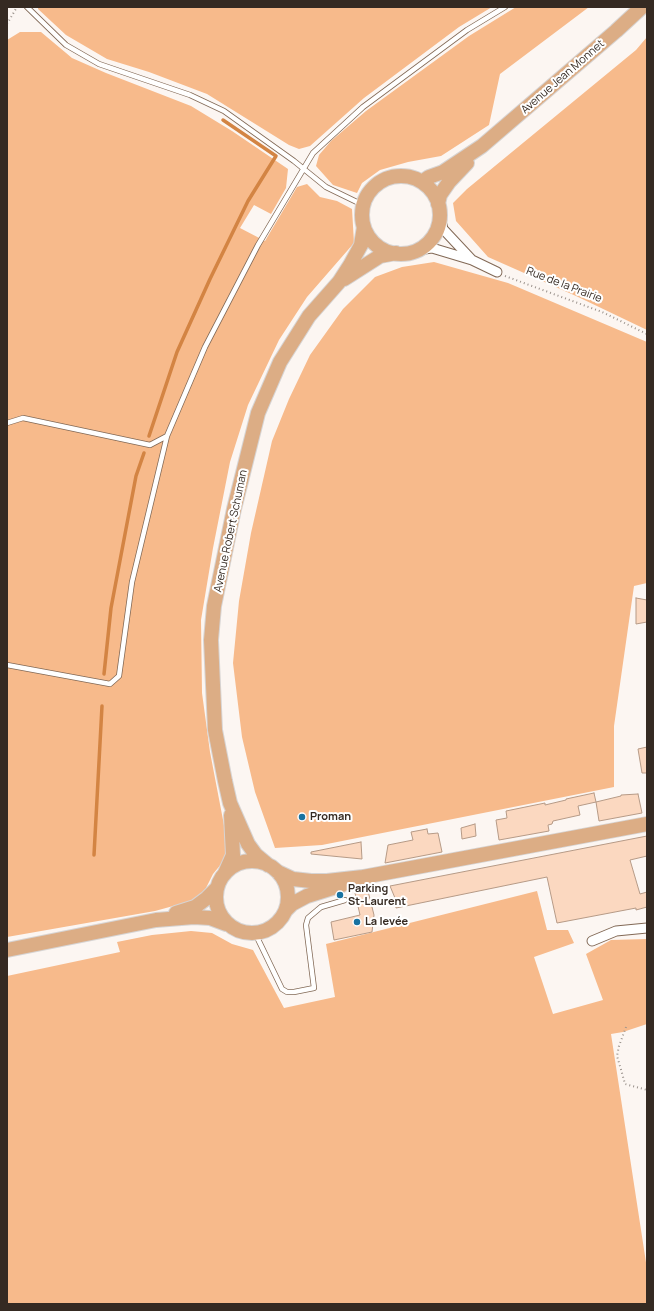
<!DOCTYPE html>
<meta charset="utf-8">
<style>
body{margin:0}
#map{position:relative;width:654px;height:1311px;overflow:hidden;background:#fcf6f2;font-family:Manrope,sans-serif}
canvas{display:block}
.frame{position:absolute;inset:0;border:8px solid #352a22;pointer-events:none}
</style>
<div id="map">
<canvas width="654" height="1311"></canvas>
<div class="frame"></div>
</div>
<script>
const g = document.querySelector('canvas').getContext('2d');
g.lineJoin = 'round';
function paint(path, color) { g.fillStyle = color; g.fill(path, 'evenodd'); }
const poly = rows => new Path2D(rows.map(r => 'M' + r).join(''));
function strokePath(path, color, width, dash) { g.strokeStyle = color; g.lineWidth = width; g.lineCap = dash ? 'butt' : 'round'; g.setLineDash(dash || []); g.stroke(path); }
function label(font, color, halo, rows, align = 'center') {
  g.font = font + ' Manrope,sans-serif'; g.lineWidth = 4; g.setLineDash([]); g.textBaseline = 'middle'; g.strokeStyle = halo; g.fillStyle = color; for (const [text, x, y, turn = 0] of rows) {
    g.save(); g.translate(x, y); g.rotate((+turn || 0) * Math.PI / 180); g.textAlign = isNaN(turn) ? turn : align; if (halo) g.strokeText(text, 0, 0); g.fillText(text, 0, 0); g.restore();
  }
}
paint(poly([
 [38,7,492,7,459,27,364,98,310,146,299,149,289,145,207,94,149,72,107,59,66,35,38,9],
 [516,7,589,7,500,74,489,125,441,156,408,162,380,170,362,183,357,193,333,185,316,166,319,155,331,141,366,111,469,36],
 [20,32,41,32,72,58,106,73,191,106,232,131,288,169,286,188,271,214,254,205,240,228,265,241,297,187,307,184,320,197,337,201,352,209,354,243,307,297,279,340,248,405,230,462,213,548,201,620,202,693,210,752,228,846,222,863,213,874,205,890,195,900,155,911,7,937,7,40],
 [647,37,647,330,576,296,488,257,456,221,453,203,467,189,636,50],
 [434,262,508,283,647,342,647,583,634,586,614,726,614,787,322,845,275,848,255,792,242,737,233,663,239,601,251,533,272,441,289,399,310,355,343,309,375,277,402,267],
 [537,891,547,930,568,930,574,943,534,957,553,1014,603,1000,586,954,611,940,647,939,647,1024,623,1032,611,1034,647,1269,647,1304,7,1304,7,976,120,952,117,942,152,935,191,931,212,933,232,944,253,950,284,1008,335,997,326,944]
]), '#f7ba8b');
strokePath(poly([
 [149,436,177,352,210,279,248,201,276,156,223,120],
 [104,674,111,608,136,476,144,453],
 [94,855,102,706]
]), '#d38443', 3.5);
const building = poly([
 [636,598,647,600,647,622,636,624,636,598],
 [647,747,647,773,642,773,638,749,647,747],
 [594,793,596,802,578,806,580,815,553,821,552,824,548,825,549,831,499,840,496,820,507,818,506,811,545,803,545,805,566,800,566,799,594,793],
 [638,794,642,813,599,821,596,802,621,796,621,795,638,794],
 [475,824,476,836,462,839,461,828,475,824],
 [427,829,428,834,438,833,442,852,385,863,388,845,413,840,411,832,427,829],
 [647,836,647,856,630,860,640,894,647,892,647,907,636,910,636,908,557,923,547,877,396,908,395,898,390,886,647,836],
 [361,842,362,859,311,854,311,852,361,842],
 [368,891,374,915,372,932,334,940,331,922,360,915,355,893,368,891]
]);
paint(building, '#fbd8c0');
strokePath(building, '#b69a86', 1);
const service = poly([
 [27,7,66,45,99,64,190,95,224,111,294,161,326,187,363,205],
 [7,423,23,418,150,445,167,436],
 [7,665,110,684,119,676,132,582,167,436,205,347,258,245,313,153,363,107,467,30,505,7],
 [255,933,282,989,287,992,294,992,314,988,306,925,308,918,321,907,345,900]
]);
const minor = poly([
 [417,250,432,248,472,260,443,229,440,217],
 [472,260,497,272],
 [592,941,616,931,647,928]
]);
const primary = poly([
 '362 215a39 39 0 1 1 78 0a39 39 0 1 1-78 0Z',
 [422,182,429,177,443,172,482,146,616,31,642,7],
 [438,204,440,195,449,182,467,163],
 [344,279,380,256,396,253],
 '216 897a36 36 0 1 1 72 0a36 36 0 1 1-72 0Z',
 [268,865,256,855,248,844,230,803,225,781,215,730,211,640,214,606,234,509,258,413,280,362,309,316,339,282,350,265,361,245,364,227],
 [278,872,293,879,311,881,327,881,363,877,647,824],
 [225,873,233,855,231,815],
 [286,910,292,904,307,896,342,885],
 [176,913,195,907,207,898,216,889],
 [7,950,156,920,194,917,210,918,226,924]
]);
strokePath(service, '#826956', 6);
strokePath(minor, '#826956', 11);
strokePath(primary, '#d7d4d3', 16);
strokePath(poly([
 [7,24,17,7],
 [505,276,602,312,647,334],
 [626,1027,619,1046,617,1056,622,1073,625,1084,647,1090]
]), '#9a928c', 2, [1, 3]);
strokePath(service, '#fff', 4.5);
strokePath(minor, '#fff', 9);
strokePath(primary, '#dcad85', 14);
for (const [x, y, r, color] of [
 [302,817,4,"#1772a1"],
 [340,895,4,"#1772a1"],
 [357,922,4,"#1772a1"]
]) { const dot = new Path2D(); dot.arc(x, y, r, 0, 2 * Math.PI); g.fillStyle = color; g.fill(dot); strokePath(dot, '#fff', 1.5); }
label('11px', '#352a22', '#fff', [
 ["Avenue Jean Monnet",563,77,-41],
 ["Rue de la Prairie",564,285,21],
 ["Avenue Robert Schuman",231,531,-78]
]);
label('bold 11px', '#352a22', '#fff', [
 ["Proman",310,817],
 ["Parking",348,889],
 ["St-Laurent",348,902],
 ["La levée",365,922]
], 'left');
</script>
